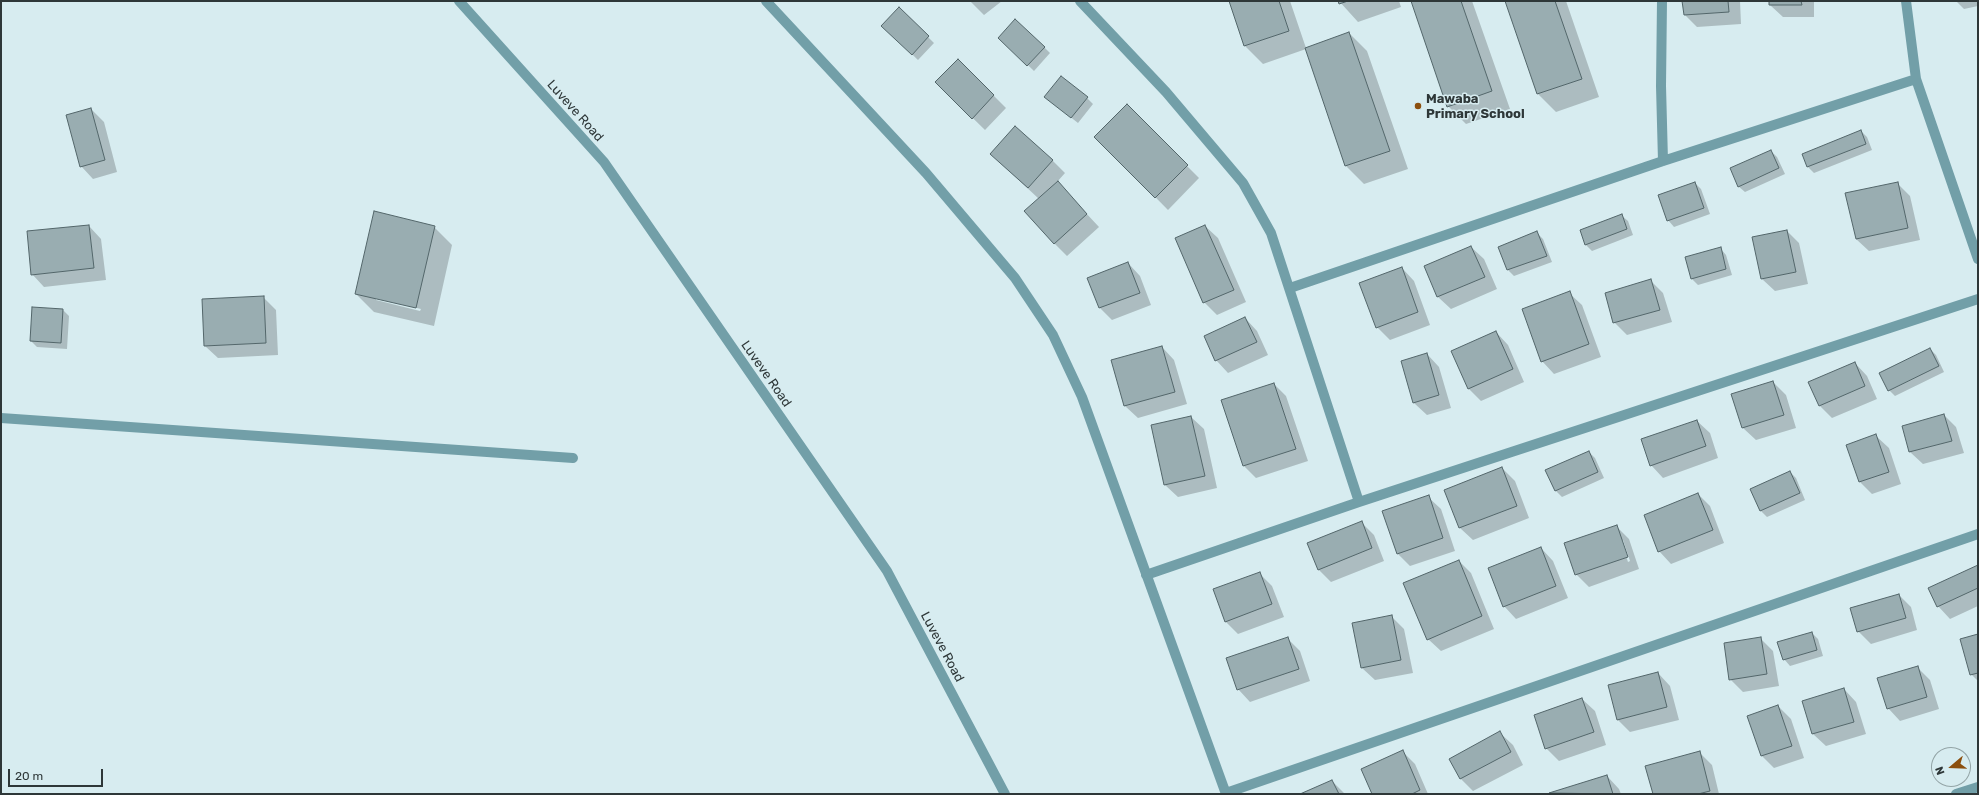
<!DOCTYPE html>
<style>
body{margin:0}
#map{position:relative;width:1979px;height:795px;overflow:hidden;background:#d7ecf0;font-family:Rubik,sans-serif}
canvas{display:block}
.frame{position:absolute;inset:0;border:2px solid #2e3738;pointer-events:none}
.north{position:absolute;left:1931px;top:747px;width:40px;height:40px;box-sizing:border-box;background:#d7ecf0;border:1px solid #93a4a6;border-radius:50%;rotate:251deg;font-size:11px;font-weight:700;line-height:16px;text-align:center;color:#2e3738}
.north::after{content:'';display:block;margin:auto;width:14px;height:18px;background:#8b4f0e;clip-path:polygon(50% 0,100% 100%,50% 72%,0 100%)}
.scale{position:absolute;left:8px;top:769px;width:95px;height:18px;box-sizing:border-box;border:2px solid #2e3738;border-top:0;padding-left:5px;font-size:12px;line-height:14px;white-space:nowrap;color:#2e3738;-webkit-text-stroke:3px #d7ecf0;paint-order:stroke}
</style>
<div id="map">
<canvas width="1979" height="795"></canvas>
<div class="frame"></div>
<div class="north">N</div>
<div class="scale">20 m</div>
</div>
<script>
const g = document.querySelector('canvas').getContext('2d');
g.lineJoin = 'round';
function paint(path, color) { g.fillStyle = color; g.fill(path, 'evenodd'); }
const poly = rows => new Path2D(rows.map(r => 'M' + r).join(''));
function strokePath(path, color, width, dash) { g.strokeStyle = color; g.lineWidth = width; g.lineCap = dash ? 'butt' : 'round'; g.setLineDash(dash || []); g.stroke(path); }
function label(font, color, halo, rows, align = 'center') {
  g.font = font + ' Rubik,sans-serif'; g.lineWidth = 3; g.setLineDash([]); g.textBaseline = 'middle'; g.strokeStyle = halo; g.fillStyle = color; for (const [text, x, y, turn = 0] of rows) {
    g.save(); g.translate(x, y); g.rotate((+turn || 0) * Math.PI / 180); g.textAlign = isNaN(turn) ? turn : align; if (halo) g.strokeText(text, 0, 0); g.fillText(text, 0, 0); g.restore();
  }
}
paint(poly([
 [970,1,1002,1,984,15],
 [1230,1,1290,1,1306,48,1349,33,1367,51,1408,169,1364,184,1346,166,1306,49,1263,64,1245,46],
 [1339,1,1399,1,1401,7,1358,22],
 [1412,1,1472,1,1510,109,1466,124,1448,106],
 [1506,1,1566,1,1599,97,1556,112,1538,94],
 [1683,1,1740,1,1741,24,1697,27,1685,15],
 [1770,1,1814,1,1814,17,1783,17,1770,5],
 [1956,1,1978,1,1978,6,1964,9],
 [889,32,928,37,934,43,918,60],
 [1000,38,1044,47,1050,53,1034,71],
 [958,60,1006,108,985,130,936,82],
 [1045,97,1087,98,1093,104,1078,123],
 [1127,106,1199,178,1168,210,1096,137],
 [91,109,104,122,117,172,93,179,81,166],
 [1861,131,1867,137,1872,150,1814,173,1808,167],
 [1771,151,1777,157,1785,174,1745,192,1738,186],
 [991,154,1052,160,1065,173,1057,182,1099,227,1067,256,1054,243,1039,199],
 [1695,183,1701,189,1710,214,1674,227,1668,220],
 [1897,183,1910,196,1920,240,1869,251,1856,239],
 [1621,215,1628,221,1633,235,1592,251,1586,245],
 [89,226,101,239,106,280,44,287,32,274],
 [1205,226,1218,238,1246,302,1217,315,1204,302],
 [434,227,452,245,434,326,374,312,356,294],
 [376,298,421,309,420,311,376,300],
 [1787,231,1799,243,1808,284,1775,291,1762,279],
 [1537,233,1543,239,1552,262,1514,276,1508,270,1499,247],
 [1471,247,1484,259,1497,289,1451,309,1438,297,1425,267],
 [1720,248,1726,255,1732,275,1698,285,1692,279],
 [1128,263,1140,276,1151,305,1112,320,1100,308],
 [1402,268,1414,281,1430,325,1390,340,1377,327],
 [1650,280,1663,293,1672,322,1627,335,1614,322],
 [1569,293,1582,305,1601,357,1554,374,1542,361],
 [263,297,276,310,278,355,218,358,205,346],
 [63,310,69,316,67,349,37,347,31,341],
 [1245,318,1257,331,1268,355,1228,373,1216,360],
 [1496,332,1508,345,1524,382,1481,401,1468,388],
 [1162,347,1174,360,1187,404,1138,418,1125,406,1112,361],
 [1930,349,1936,355,1944,372,1895,396,1889,390],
 [1427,354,1439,367,1451,408,1427,415,1414,403,1402,361],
 [1855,363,1867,376,1877,399,1832,418,1820,406],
 [1773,382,1786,395,1796,428,1756,440,1743,428,1733,394],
 [1274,384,1286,396,1308,461,1256,478,1244,466],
 [1944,415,1956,427,1964,453,1923,464,1910,452,1903,426],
 [1191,417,1204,429,1217,488,1178,497,1165,485,1152,426],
 [1697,421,1710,433,1718,458,1663,478,1651,465],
 [1876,436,1889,448,1901,484,1872,494,1860,482,1847,445],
 [1589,452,1595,458,1604,478,1562,497,1556,491,1547,471],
 [1502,468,1515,481,1529,518,1473,540,1460,528,1446,490],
 [1790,472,1796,478,1805,500,1767,517,1761,511,1751,490],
 [1698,494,1710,506,1724,543,1671,564,1659,551],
 [1428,497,1441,509,1455,551,1410,566,1398,554],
 [1361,522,1374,535,1384,561,1331,582,1318,569],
 [1616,526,1629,539,1639,569,1589,587,1576,574],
 [1621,540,1623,540,1630,561,1628,562],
 [1541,548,1553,561,1568,598,1516,619,1504,606],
 [1459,561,1471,573,1494,629,1441,651,1428,639],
 [1978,566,1978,606,1950,619,1938,606],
 [1259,573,1272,586,1284,617,1238,634,1225,621],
 [1899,595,1911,607,1917,630,1871,644,1858,631],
 [1391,616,1404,629,1413,673,1375,680,1362,668],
 [1812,633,1818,639,1823,656,1790,666,1784,659],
 [1978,635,1978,681,1971,674],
 [1287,638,1300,651,1310,681,1250,702,1238,689],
 [1760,638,1773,651,1779,686,1743,692,1730,679],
 [1917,667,1930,680,1939,709,1900,721,1888,708],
 [1658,673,1670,686,1679,720,1630,732,1618,720],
 [1844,689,1856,702,1866,734,1826,746,1813,734,1803,702],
 [1582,699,1595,711,1606,745,1559,761,1546,748],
 [1778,706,1791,719,1804,758,1774,768,1762,756,1748,717],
 [1500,733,1513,745,1523,765,1473,791,1461,779,1450,759],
 [1402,751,1415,764,1428,794,1374,794],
 [1699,752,1712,765,1719,794,1654,794],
 [1607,776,1619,789,1621,794,1550,793],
 [1332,781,1345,794,1302,794]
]), '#0003');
const building = poly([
 [1229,1,1279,1,1289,31,1244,46,1229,1],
 [1338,1,1348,1,1339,4,1338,1],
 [1411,1,1461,1,1492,91,1447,107,1411,1],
 [1505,1,1555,1,1582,79,1537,94,1505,1],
 [1682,1,1728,1,1729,12,1684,15,1682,1],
 [1769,1,1801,1,1802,5,1769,5,1769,1],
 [899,7,929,36,912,55,881,26,899,7],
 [1015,19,1045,47,1027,66,998,38,1015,19],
 [1349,32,1390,151,1345,166,1305,48,1349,32],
 [958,59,994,95,972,119,935,82,958,59],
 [1061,76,1088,97,1071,118,1044,97,1061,76],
 [1127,104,1188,165,1155,198,1094,137,1127,104],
 [91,108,105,160,80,167,66,115,91,108],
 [1015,126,1053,160,1028,188,990,154,1015,126],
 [1861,130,1866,144,1807,167,1802,154,1861,130],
 [1771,150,1779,168,1738,187,1730,168,1771,150],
 [1058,181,1087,214,1054,244,1024,211,1058,181],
 [1695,182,1704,208,1667,221,1658,195,1695,182],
 [1898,182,1908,228,1856,239,1845,193,1898,182],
 [374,211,435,226,416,308,355,294,374,211],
 [1622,214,1627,229,1585,245,1580,230,1622,214],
 [89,225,94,268,31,275,27,231,89,225],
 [1205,225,1234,290,1203,303,1175,238,1205,225],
 [1787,230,1796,272,1761,279,1752,237,1787,230],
 [1537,231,1547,256,1507,270,1498,247,1537,231],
 [1471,246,1485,277,1437,297,1424,266,1471,246],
 [1721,247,1726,269,1691,279,1685,257,1721,247],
 [1128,262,1140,293,1099,308,1087,278,1128,262],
 [1402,267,1418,312,1376,328,1359,283,1402,267],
 [1651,279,1660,310,1613,323,1605,293,1651,279],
 [1570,291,1589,344,1541,362,1522,309,1570,291],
 [264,296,266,343,204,346,202,299,264,296],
 [32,307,63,309,61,343,30,341,32,307],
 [1245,317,1257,342,1215,361,1204,336,1245,317],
 [1496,331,1513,369,1468,389,1451,351,1496,331],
 [1162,346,1175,392,1124,406,1111,360,1162,346],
 [1930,348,1939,366,1888,391,1879,373,1930,348],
 [1427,353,1439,395,1413,403,1401,361,1427,353],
 [1855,362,1865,386,1819,406,1808,382,1855,362],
 [1773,381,1784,415,1742,428,1731,394,1773,381],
 [1274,383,1296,449,1243,466,1221,400,1274,383],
 [1944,414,1952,441,1909,452,1902,426,1944,414],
 [1191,416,1205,476,1164,485,1151,425,1191,416],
 [1697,420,1706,446,1650,466,1641,439,1697,420],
 [1876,434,1889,472,1859,482,1846,445,1876,434],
 [1589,451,1598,472,1555,491,1545,470,1589,451],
 [1502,467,1517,506,1459,528,1444,490,1502,467],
 [1790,471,1800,493,1760,511,1750,489,1790,471],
 [1698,493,1713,530,1658,552,1644,515,1698,493],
 [1429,495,1443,538,1397,554,1382,511,1429,495],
 [1362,521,1372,548,1318,570,1307,543,1362,521],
 [1617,525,1628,557,1575,575,1564,543,1617,525],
 [1541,547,1556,586,1503,607,1488,568,1541,547],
 [1459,560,1482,616,1427,640,1403,583,1459,560],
 [1978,565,1978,588,1937,607,1928,588,1978,565],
 [1260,572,1272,604,1225,622,1213,589,1260,572],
 [1899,594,1906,618,1857,632,1850,608,1899,594],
 [1392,615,1401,660,1361,668,1352,623,1392,615],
 [1812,632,1817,650,1783,660,1777,642,1812,632],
 [1978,634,1978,673,1970,675,1960,639,1978,634],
 [1288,637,1299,669,1237,690,1226,658,1288,637],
 [1761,637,1767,674,1729,680,1724,643,1761,637],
 [1918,666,1927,697,1887,709,1877,678,1918,666],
 [1658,672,1667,707,1617,720,1608,685,1658,672],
 [1844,688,1854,722,1812,734,1802,701,1844,688],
 [1582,698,1594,732,1545,749,1534,715,1582,698],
 [1778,705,1792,746,1761,756,1747,716,1778,705],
 [1500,731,1511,752,1460,779,1449,759,1500,731],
 [1403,750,1420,790,1412,794,1372,794,1361,769,1403,750],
 [1700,751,1710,791,1698,794,1653,794,1645,766,1700,751],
 [1607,775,1613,794,1549,793,1607,775],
 [1332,780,1339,794,1300,794,1332,780]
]);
paint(building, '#99adb1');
strokePath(building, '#53666a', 1);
strokePath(poly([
 [459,1,604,162,887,571,1005,794],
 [766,1,926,173,1015,278,1053,335,1082,397,1226,794],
 [1080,1,1166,92,1243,183,1271,233,1359,502],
 [1662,1,1661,86,1663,161],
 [1906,1,1916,79,1978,259],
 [1290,288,1663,161,1916,79],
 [1,418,573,458],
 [1146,575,1359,502,1978,299],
 [1226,793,1978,534],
 [1956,794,1978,787]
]), '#729fa8', 10);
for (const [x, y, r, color] of [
 [1418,106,4,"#8b4f0e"]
]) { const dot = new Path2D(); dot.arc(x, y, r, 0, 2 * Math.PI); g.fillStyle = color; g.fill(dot); strokePath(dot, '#d7ecf0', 1.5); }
label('bold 13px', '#2e3738', '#d7ecf0', [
 ["Mawaba",1426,99],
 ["Primary School",1426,114]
], 'left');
label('13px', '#2e3738', '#d7ecf0', [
 ["Luveve Road",575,111,48],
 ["Luveve Road",766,374,55],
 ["Luveve Road",942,647,62]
]);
</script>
